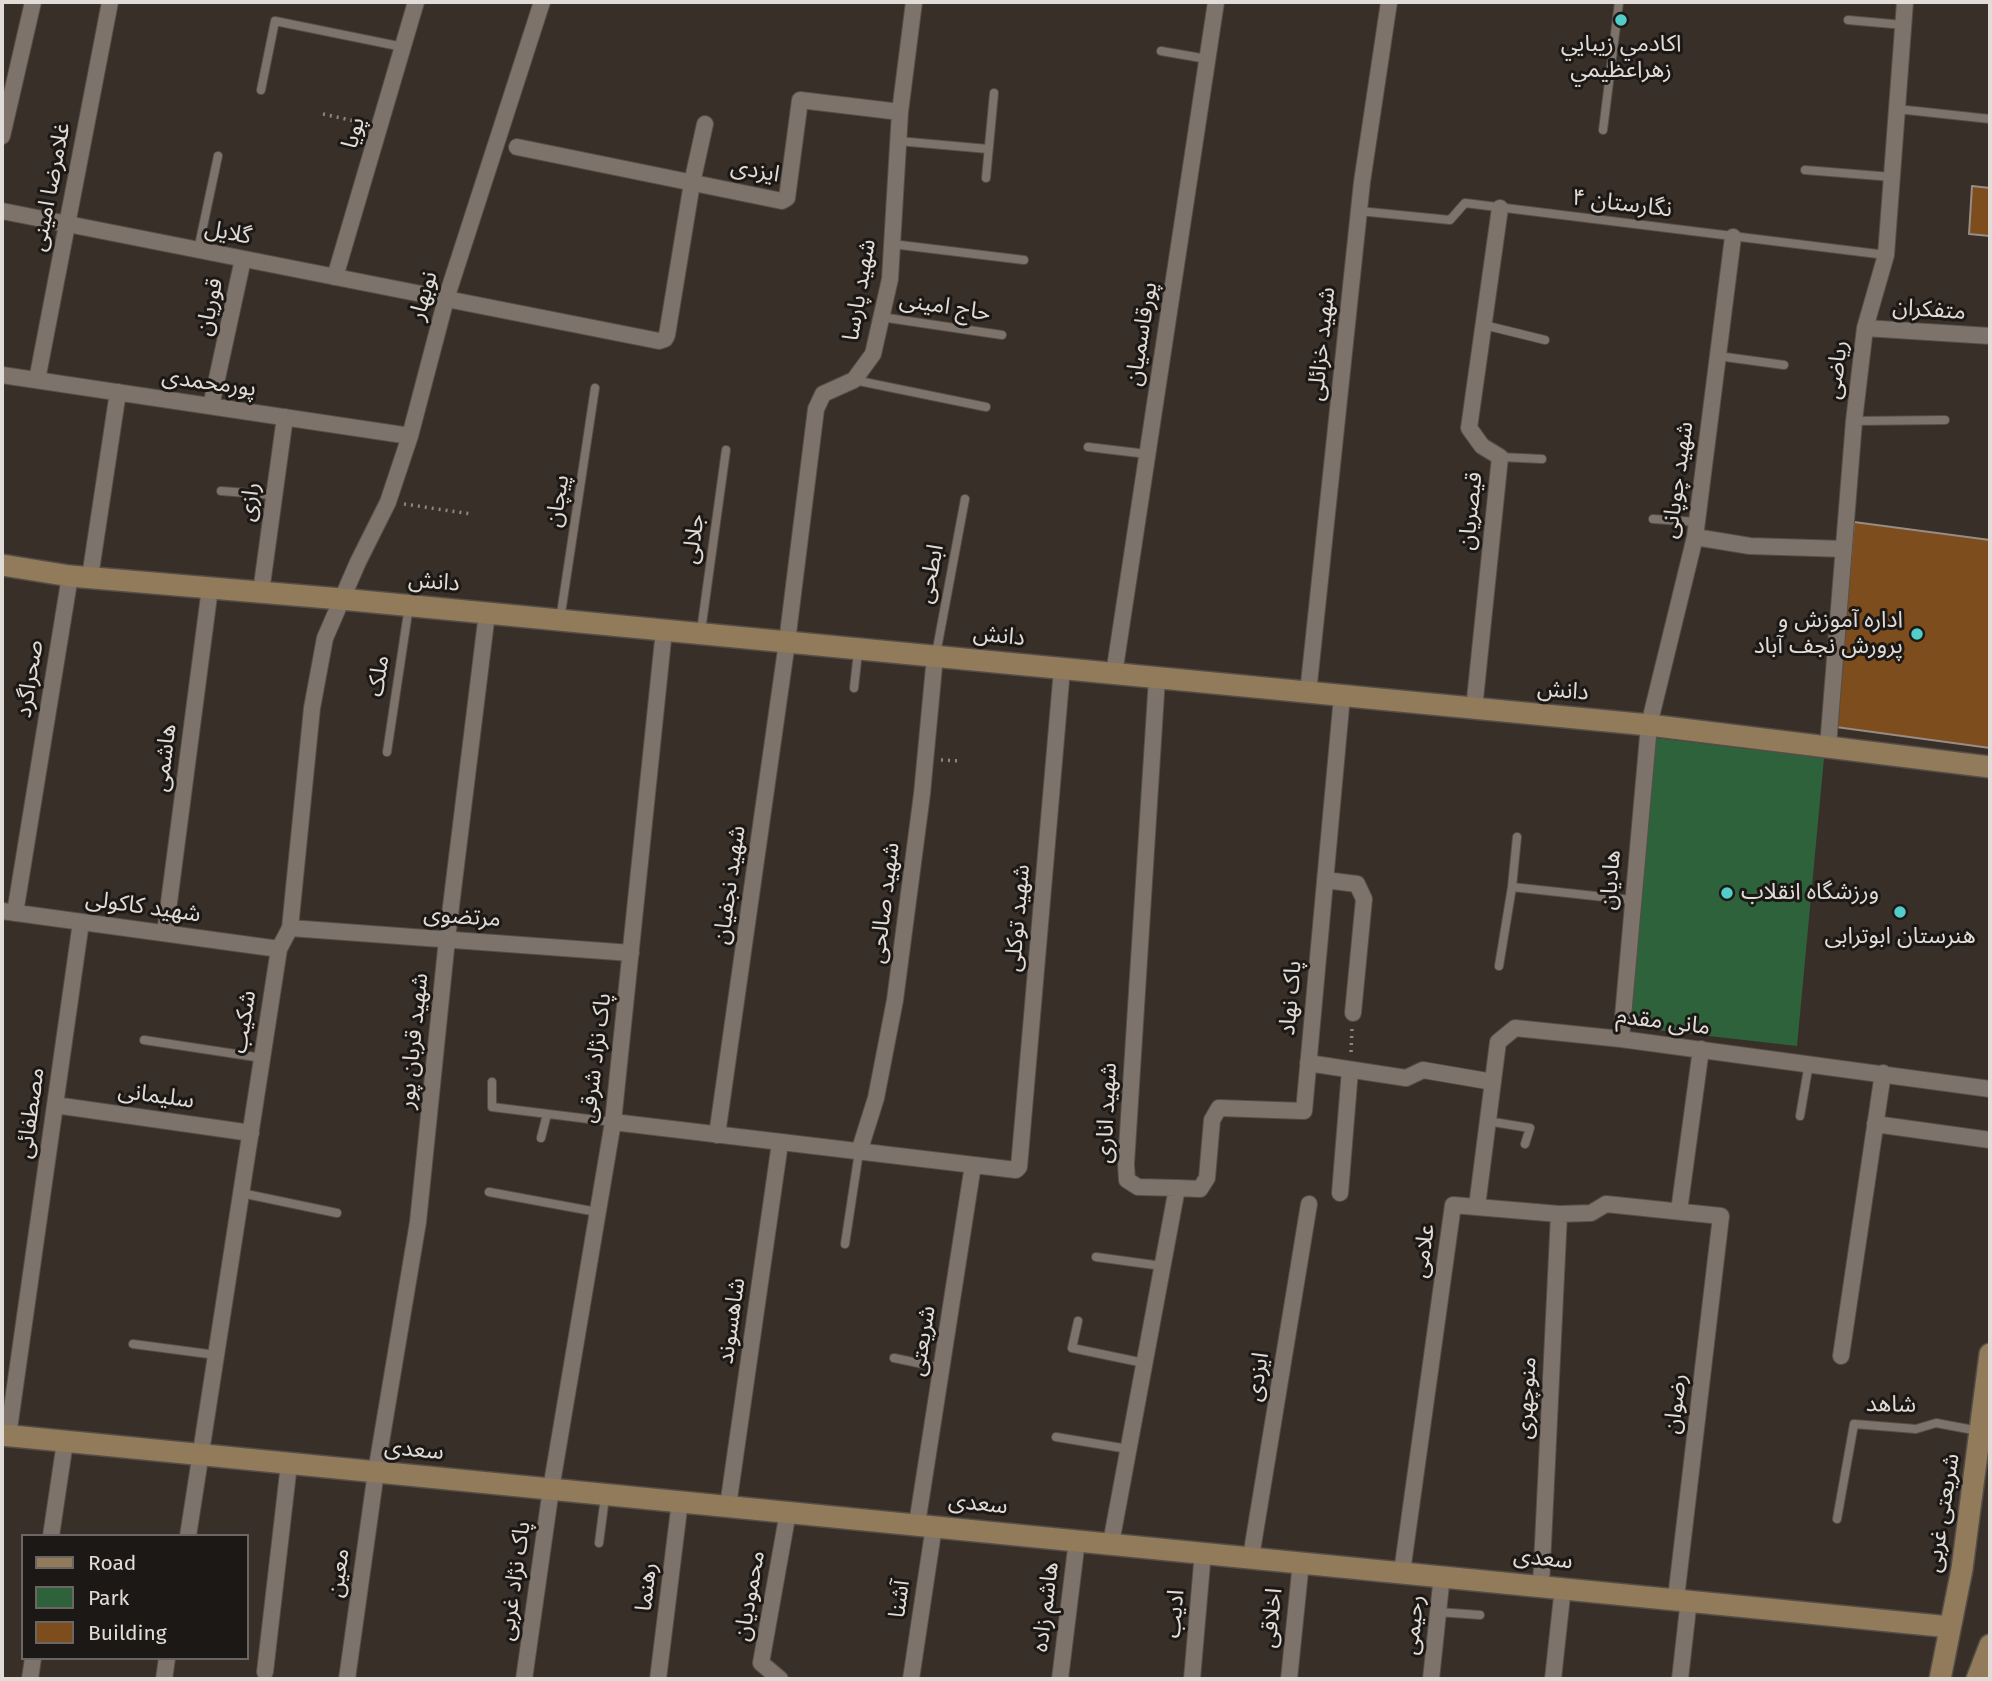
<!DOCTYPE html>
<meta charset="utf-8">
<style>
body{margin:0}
#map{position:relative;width:1992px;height:1681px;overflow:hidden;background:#382f28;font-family:"Fira Sans",sans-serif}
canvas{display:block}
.frame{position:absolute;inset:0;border:4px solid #e1dcd7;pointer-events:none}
.legend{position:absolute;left:21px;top:1534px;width:228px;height:126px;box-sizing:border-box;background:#1c1815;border:2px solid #6b6663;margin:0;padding:9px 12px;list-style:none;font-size:21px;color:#e1dcd7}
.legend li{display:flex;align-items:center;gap:14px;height:35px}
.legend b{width:35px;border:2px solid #6b6663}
</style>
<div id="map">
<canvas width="1992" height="1681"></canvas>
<div class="frame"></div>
<ul class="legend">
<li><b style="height:9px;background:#927b5a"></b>Road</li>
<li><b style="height:19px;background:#2e623b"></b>Park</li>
<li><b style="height:19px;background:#7e4d1e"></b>Building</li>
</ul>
</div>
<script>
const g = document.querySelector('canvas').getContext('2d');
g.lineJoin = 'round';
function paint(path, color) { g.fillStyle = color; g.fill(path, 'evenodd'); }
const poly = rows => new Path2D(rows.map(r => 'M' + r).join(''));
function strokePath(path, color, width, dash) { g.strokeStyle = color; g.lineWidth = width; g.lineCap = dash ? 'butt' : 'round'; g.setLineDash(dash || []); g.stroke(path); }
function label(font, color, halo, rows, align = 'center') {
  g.font = font + ' "Fira Sans","Noto Sans Arabic",sans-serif'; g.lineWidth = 6; g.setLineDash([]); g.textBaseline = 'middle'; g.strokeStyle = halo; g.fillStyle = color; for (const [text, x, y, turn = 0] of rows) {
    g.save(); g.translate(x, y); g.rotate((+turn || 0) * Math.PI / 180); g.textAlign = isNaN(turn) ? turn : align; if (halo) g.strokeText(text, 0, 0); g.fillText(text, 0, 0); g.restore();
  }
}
paint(poly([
 [1656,738,1824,758,1797,1046,1630,1027]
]), '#2e623b');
const building = poly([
 [1972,186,1990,188,1990,236,1969,234,1972,186],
 [1854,522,1990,540,1990,748,1836,727,1854,522]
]);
paint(building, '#7e4d1e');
strokePath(building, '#978d85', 2);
const lane = poly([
 [1848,20,1904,25],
 [1161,51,1207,59],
 [261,90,275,21,403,47],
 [1897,109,1990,119],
 [1603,130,1619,2],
 [898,141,988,149],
 [1805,170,1892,177],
 [986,178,994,93],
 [1359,211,1450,220,1465,203,1886,255],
 [892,244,1024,260],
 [198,250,218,156],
 [881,317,1002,335],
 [1484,325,1545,340],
 [1718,356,1784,365],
 [854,380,986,407],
 [1854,421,1945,420],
 [1088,447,1147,454],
 [1500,457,1542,459],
 [221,491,274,495],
 [1653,519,1696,522],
 [560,620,595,388],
 [701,631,726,450],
 [936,654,965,499],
 [854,688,858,652],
 [387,752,409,606],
 [1512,887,1632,900],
 [1499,966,1512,887,1517,837],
 [144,1040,262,1058],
 [492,1082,492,1107,613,1122],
 [1800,1116,1809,1063],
 [1487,1121,1530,1128,1525,1144],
 [541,1138,547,1114],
 [489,1192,597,1212],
 [241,1193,337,1213],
 [845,1244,859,1152],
 [1096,1257,1162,1266],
 [1078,1321,1072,1348,1144,1363],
 [133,1344,216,1355],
 [894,1358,942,1368],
 [1056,1437,1128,1449],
 [1837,1519,1854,1424,1916,1429,1936,1423,1979,1431],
 [599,1543,605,1497],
 [1438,1612,1480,1615]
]);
const street = poly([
 [2,136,33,2],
 [517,147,782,201,787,198,800,100,900,112],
 [2,211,659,341,665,339,667,335,692,183,705,124],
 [335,277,416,2],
 [1865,328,1990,336],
 [2,375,410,436],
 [37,380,110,2],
 [211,406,243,259],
 [1695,537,1750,546,1844,549],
 [90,577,118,392],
 [261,592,285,417],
 [1114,674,1216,2],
 [1308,693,1362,182,1389,2],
 [1474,709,1500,457,1482,446,1469,428,1500,208],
 [1828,746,1854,421,1865,328,1886,255,1905,2],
 [1325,880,1357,884,1364,899,1353,1013],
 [2,911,279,949],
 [15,913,70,576],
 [290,928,631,953],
 [165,933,210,588],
 [1621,1039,1649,725,1695,537,1733,237],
 [1308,1063,1406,1078,1423,1070,1493,1082],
 [55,1105,251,1133],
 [613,1122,1016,1170,1019,1167,1062,669],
 [1875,1124,1990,1140],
 [717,1135,787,642,816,409,823,394,854,380,873,354,890,279,900,112,914,2],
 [859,1152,876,1098,895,1000,922,794,935,656],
 [1177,1188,1200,1189,1207,1178,1212,1120,1219,1108,1304,1111,1342,696],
 [1340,1193,1350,1070],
 [1477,1206,1498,1042,1515,1028,1621,1039,1990,1089],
 [1679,1211,1701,1049],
 [1841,1356,1883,1073],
 [8,1436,81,922],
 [728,1506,780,1143],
 [917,1524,973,1165],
 [51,1536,65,1442],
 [188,1536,279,949,290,928,312,708,325,638,358,562,388,502,410,436,446,299,542,2],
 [1111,1543,1177,1188,1138,1187,1127,1180,1126,1164,1157,678],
 [1251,1557,1309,1204],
 [1402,1572,1453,1205,1559,1214,1591,1213,1606,1204,1721,1216,1676,1598],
 [1541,1585,1559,1214],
 [265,1672,289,1464],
 [30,1679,33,1658],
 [164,1679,167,1658],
 [347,1679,376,1472,418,1222,447,939,487,613],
 [524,1679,551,1489,613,1122,664,630],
 [658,1679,680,1501],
 [780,1679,761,1663,788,1512],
 [911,1679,934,1526],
 [1060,1679,1077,1540],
 [1192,1679,1203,1552],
 [1289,1679,1301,1562],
 [1431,1679,1442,1575],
 [1553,1679,1563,1587],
 [1680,1679,1689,1599]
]);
const secondary = poly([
 [2,565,70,576,341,599,1649,725,1990,767],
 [2,1435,1950,1627],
 [1940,1679,1962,1569,1990,1354],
 [1977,1679,1990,1645]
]);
strokePath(lane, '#554e48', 10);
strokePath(street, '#554e48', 18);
strokePath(secondary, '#554e48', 24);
strokePath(poly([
 [323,114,364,123],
 [404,504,471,514],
 [941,760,960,761],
 [1351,1052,1352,1029]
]), '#8e8781', 3.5, [2, 5]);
strokePath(lane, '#7d736b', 8);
strokePath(street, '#7d736b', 16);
strokePath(secondary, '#927b5a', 21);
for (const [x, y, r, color] of [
 [1621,20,7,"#53cdc9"],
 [1917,634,7,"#53cdc9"],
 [1727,893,7,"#53cdc9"],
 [1900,912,7,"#53cdc9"]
]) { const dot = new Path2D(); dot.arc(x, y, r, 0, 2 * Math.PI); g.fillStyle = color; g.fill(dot); strokePath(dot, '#1c1815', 2.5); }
label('23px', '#e1dcd7', '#1c1815', [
 ["اكادمي زيبايي",1621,45],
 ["زهراعظيمي",1621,71],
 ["اداره آموزش و",1903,621,"right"],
 ["پرورش نجف آباد",1903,647,"right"],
 ["ورزشگاه انقلاب",1741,893,"left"],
 ["هنرستان ابوترابی",1900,937]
]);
label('23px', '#e1dcd7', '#1c1815', [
 ["پویا",354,133,-74],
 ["ایزدی",755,171,10],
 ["غلامرضا امینی",51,187,-79],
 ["نگارستان ۴",1622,204,7],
 ["گلایل",228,233,11],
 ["شهید پارسا",860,290,-80],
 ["نوبهار",424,296,-74],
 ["قوریان",210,307,-78],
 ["حاج امینی",945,307,9],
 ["متفکران",1929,310,4],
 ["پورقاسمیان",1142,334,-81],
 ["شهید خزائلی",1322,344,-84],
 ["ریاضی",1837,370,-83],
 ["پورمحمدی",209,383,8],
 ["شهید چوپانی",1678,480,-82],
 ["پیچان",558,501,-81],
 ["رازی",250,502,-82],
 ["قیصریان",1471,511,-84],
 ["جلالی",694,539,-82],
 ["ابطحی",931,574,-79],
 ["دانش",434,582,5],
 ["دانش",999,636,6],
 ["ملک",379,676,-81],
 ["صحراگرد",30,679,-81],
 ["دانش",1563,691,5],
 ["هاشمی",165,758,-83],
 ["هادیان",1611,880,-85],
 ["شهید نجفیان",730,885,-82],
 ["شهید صالحی",885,903,-83],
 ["شهید کاکولی",143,907,8],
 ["مرتضوی",462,917,4],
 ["شهید توکلی",1018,918,-85],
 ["پاک نهاد",1291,998,-85],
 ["شکیب",244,1022,-81],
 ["مانی مقدم",1663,1022,7],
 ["شهید قربان پور",414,1041,-84],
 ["پاک نژاد شرقی",596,1058,-83],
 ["سلیمانی",156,1096,8],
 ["مصطفائی",31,1113,-82],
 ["شهید اناری",1107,1113,-87],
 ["علامی",1424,1251,-82],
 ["شاهسوند",732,1321,-82],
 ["شریعتی",923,1341,-81],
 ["ایزدی",1258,1377,-81],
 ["منوچهری",1527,1398,-87],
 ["رضوان",1676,1404,-83],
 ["شاهد",1891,1405,1],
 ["سعدی",414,1450,5],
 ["سعدی",978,1504,6],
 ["شریعتی غربی",1943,1513,-81],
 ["سعدی",1543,1559,6],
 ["معین",339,1573,-82],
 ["پاک نژاد غربی",515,1581,-82],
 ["رهنما",647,1587,-83],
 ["محمودیان",750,1596,-80],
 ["آشنا",900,1599,-82],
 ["هاشم زاده",1046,1607,-83],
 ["ادیب",1175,1614,-85],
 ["اخلاقی",1272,1618,-84],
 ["رحیمی",1414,1625,-84]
]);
</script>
